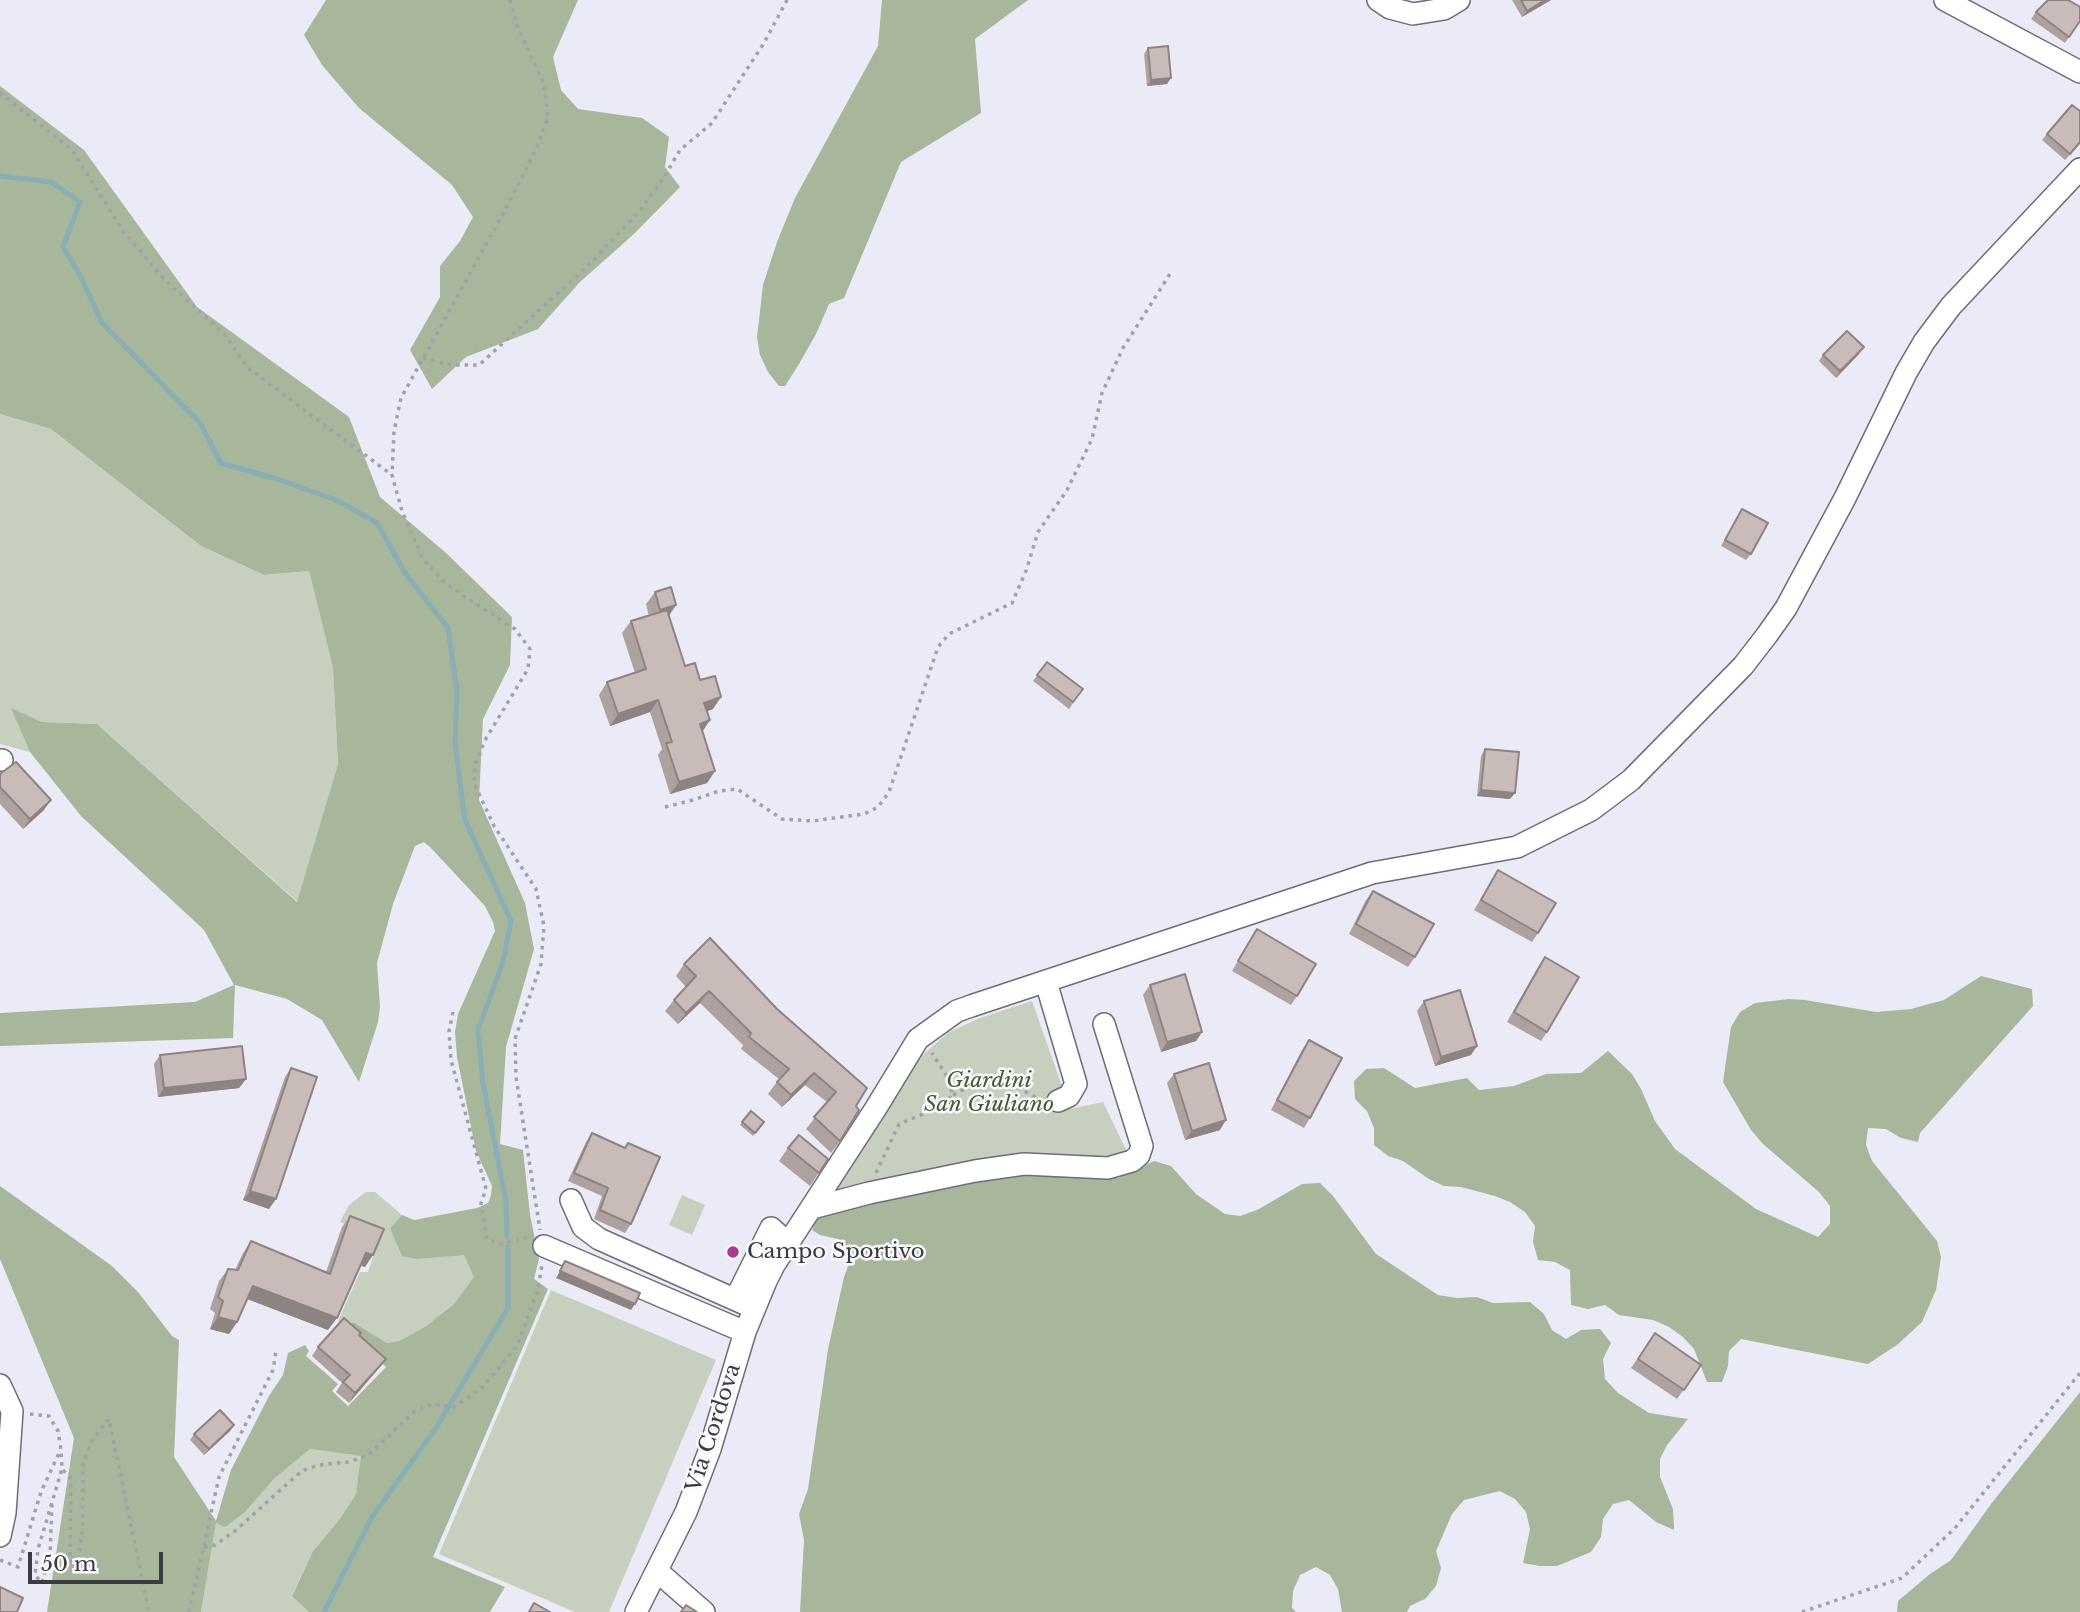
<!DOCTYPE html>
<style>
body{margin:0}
#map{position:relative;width:2080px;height:1612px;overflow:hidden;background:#eaebf7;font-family:"Libre Baskerville",serif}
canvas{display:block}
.scale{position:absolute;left:28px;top:1552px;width:135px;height:32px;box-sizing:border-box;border:4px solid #3a3b40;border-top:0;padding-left:9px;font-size:21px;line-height:24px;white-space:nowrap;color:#3a3b40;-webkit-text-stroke:5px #f9f9fe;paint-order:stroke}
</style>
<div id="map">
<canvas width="2080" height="1612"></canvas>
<div class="scale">50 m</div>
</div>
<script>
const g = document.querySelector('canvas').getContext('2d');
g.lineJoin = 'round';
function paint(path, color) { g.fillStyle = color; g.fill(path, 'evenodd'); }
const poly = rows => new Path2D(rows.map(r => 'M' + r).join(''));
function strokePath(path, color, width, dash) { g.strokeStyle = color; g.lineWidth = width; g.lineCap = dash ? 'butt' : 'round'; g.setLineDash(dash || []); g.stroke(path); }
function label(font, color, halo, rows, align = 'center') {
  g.font = font + ' "Libre Baskerville",serif'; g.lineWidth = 5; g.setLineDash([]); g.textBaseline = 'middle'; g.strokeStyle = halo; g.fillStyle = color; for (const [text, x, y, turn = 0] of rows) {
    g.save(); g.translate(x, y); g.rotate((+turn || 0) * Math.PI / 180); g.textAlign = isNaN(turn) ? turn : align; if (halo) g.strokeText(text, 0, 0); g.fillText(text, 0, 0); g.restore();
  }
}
paint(poly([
 [0,414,51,429,201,546,264,575,309,571,333,668,338,764,298,902,97,724,42,722,12,709,30,752,0,744],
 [1032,1001,1070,1109,1103,1102,1130,1158,826,1201,914,1062,949,1032,980,1018],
 [366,1192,375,1192,402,1215,390,1228,418,1259,464,1254,475,1277,454,1304,426,1326,399,1341,387,1343,353,1322,344,1329,338,1321,360,1272,368,1272,379,1238,340,1222,349,1205],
 [682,1195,705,1205,692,1235,669,1225],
 [551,1290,716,1360,609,1612,575,1612,439,1554],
 [310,1449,362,1456,356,1494,339,1520,313,1551,292,1595,309,1612,201,1612,216,1522,245,1512,274,1479]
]), '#c7d0bf');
paint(poly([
 [326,0,578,0,553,57,561,90,578,109,642,118,669,137,665,167,680,187,635,233,580,282,538,329,466,357,432,389,410,350,440,297,440,266,460,241,473,217,452,185,359,108,322,65,304,35],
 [882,0,1028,0,975,39,981,113,901,162,844,298,829,304,816,334,799,364,785,386,779,386,768,372,760,355,757,337,763,285,777,242,795,198,878,46],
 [0,86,84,150,197,307,349,417,380,497,445,552,512,617,510,665,483,719,479,800,525,903,534,949,506,1047,500,1144,523,1150,530,1215,539,1259,534,1279,548,1289,433,1557,505,1587,490,1612,309,1612,292,1596,313,1551,339,1520,356,1494,361,1456,310,1449,274,1479,245,1512,225,1527,216,1523,201,1612,47,1612,74,1438,0,1259,0,1186,112,1266,138,1292,172,1336,179,1340,174,1457,216,1521,231,1470,269,1396,283,1375,288,1353,305,1345,309,1351,306,1356,338,1384,332,1391,348,1406,386,1367,344,1329,353,1322,387,1343,399,1341,426,1326,454,1304,474,1277,464,1255,418,1259,402,1256,390,1228,402,1215,414,1220,477,1208,488,1203,491,1195,492,1186,476,1151,457,1057,455,1032,458,1014,495,931,493,922,485,906,431,848,424,842,415,846,393,904,377,963,380,1007,378,1022,359,1082,322,1020,287,999,235,985,233,1038,0,1046,0,1013,195,1002,234,985,204,930,81,816,30,752,11,708,42,722,97,724,297,902,338,764,333,668,309,571,264,575,201,546,51,429,0,414],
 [1981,976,2032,989,2033,1006,1920,1133,1918,1142,1901,1138,1886,1129,1868,1128,1866,1145,1872,1161,1937,1241,1941,1257,1936,1290,1922,1322,1897,1345,1868,1364,1741,1339,1729,1351,1728,1366,1722,1382,1707,1382,1694,1349,1683,1337,1669,1327,1653,1320,1619,1315,1605,1305,1588,1309,1571,1305,1570,1270,1555,1262,1538,1260,1533,1242,1535,1226,1525,1212,1510,1202,1495,1196,1461,1187,1444,1186,1429,1179,1403,1161,1388,1156,1374,1145,1374,1128,1367,1111,1355,1099,1354,1081,1366,1069,1384,1068,1415,1088,1467,1078,1479,1090,1514,1086,1546,1074,1581,1073,1608,1051,1632,1074,1641,1089,1655,1121,1675,1149,1756,1209,1818,1237,1830,1224,1830,1206,1819,1192,1763,1144,1751,1130,1723,1082,1731,1027,1740,1012,1755,1003,1789,999,1805,1000,1876,1012,1911,1009,1944,1000],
 [1154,1161,1171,1166,1196,1194,1225,1214,1240,1216,1257,1210,1302,1184,1320,1183,1333,1196,1376,1254,1438,1295,1457,1298,1477,1297,1493,1303,1530,1302,1544,1314,1552,1330,1566,1339,1581,1330,1600,1329,1611,1343,1603,1359,1605,1379,1618,1393,1649,1413,1688,1419,1667,1445,1660,1459,1660,1477,1673,1509,1674,1530,1656,1522,1629,1500,1613,1504,1603,1519,1601,1537,1591,1552,1557,1566,1540,1566,1523,1563,1530,1529,1526,1512,1515,1499,1500,1491,1464,1500,1452,1514,1436,1551,1441,1568,1436,1586,1425,1599,1410,1606,1407,1612,1342,1612,1338,1589,1330,1575,1316,1567,1300,1575,1293,1591,1292,1608,1296,1612,800,1612,804,1540,799,1514,808,1489,828,1349,844,1277,850,1261,845,1244,838,1239,820,1235,812,1230,820,1212,1025,1169,1051,1169,1084,1178,1118,1178],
 [2080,1392,2080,1612,1897,1612,1898,1601,1930,1574,1951,1560,1991,1504]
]), '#a8b69c');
strokePath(poly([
 [0,176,51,182,80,202,63,247,80,275,102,323,200,423,221,463,277,479,336,500,377,523,405,573,448,628,457,691,455,743,465,820,511,921,503,962,478,1030,483,1083,506,1202,507,1237],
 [324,1612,372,1517,436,1428,508,1308,508,1247]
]), '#8aaeb6', 5);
const minor = poly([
 [1378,0,1390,8,1413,14,1444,9,1459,0],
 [1945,0,2080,72],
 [0,760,2,760],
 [1046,982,1076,1084,1069,1096,1058,1101],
 [571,1200,583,1227,599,1239,754,1308],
 [812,1208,869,1193,975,1171,1024,1164,1108,1168,1132,1161,1139,1155,1142,1146,1104,1024],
 [544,1246,745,1332],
 [736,1298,771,1228,788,1243],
 [0,1385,12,1411,5,1513,0,1536],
 [657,1571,704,1612],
 [636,1612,686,1512,710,1449,745,1332,766,1281,774,1265,876,1108,918,1039,957,1011,971,1006,1372,873,1517,847,1591,810,1631,780,1743,666,1767,635,1786,608,1845,498,1906,373,1924,342,1951,306,2080,169]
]);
strokePath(minor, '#6c6d77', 24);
strokePath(poly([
 [510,0,518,28,544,84,548,117,537,147,509,203,401,398,394,431,392,475,402,511,423,559,443,581,468,599,515,629,530,649,528,669,485,740,475,765,474,783,494,826,536,889,544,926,541,964,515,1039,516,1077,540,1230],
 [0,93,72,150,123,231,164,279,224,334,248,368,392,475],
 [423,358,451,365,479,365,592,262,641,209,663,179,680,150,712,123,764,43,787,0],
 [665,807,693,800,719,791,737,789,782,819,812,821,864,814,878,807,889,792,938,647,949,634,1012,603,1026,571,1038,532,1067,490,1092,439,1102,393,1123,348,1170,274],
 [453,1012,449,1031,451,1060,486,1189,481,1203,487,1239,500,1244,526,1238],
 [953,1095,972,1085,993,1082,1011,1084,1039,1099],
 [876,1173,899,1124,938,1108,953,1095,946,1075,932,1053],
 [30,1414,49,1416,58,1431,61,1450,62,1469,38,1549,35,1575,42,1583,50,1555,52,1505],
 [63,1470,71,1479,70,1559,77,1568],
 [204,1547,215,1545,235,1531,297,1475,308,1468,326,1464,349,1462,368,1455,414,1412,432,1404,454,1407,482,1388,517,1346,538,1289,542,1265],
 [0,1560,18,1567,41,1492,60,1451],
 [77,1568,83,1526,83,1466,91,1442,109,1419,149,1612],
 [189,1612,219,1477,273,1370,276,1351],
 [1802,1612,1902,1578,1955,1528,2080,1373]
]), '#a0a1aa', 3.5, [3.5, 5]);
strokePath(minor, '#fff', 21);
paint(poly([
 [1512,0,1551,0,1522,17],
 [2036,12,2080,21,2065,43,2031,19],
 [1148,48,1167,84,1147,86,1144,54],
 [2080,111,2080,144,2065,160,2042,140,2047,134],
 [1859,354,1836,378,1819,361,1823,355],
 [1742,509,1751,554,1746,560,1721,546],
 [655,592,676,605,669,615,685,666,700,680,713,709,707,711,710,720,703,731,715,771,707,783,670,794,658,755,662,749,650,712,610,726,599,695,607,682,635,673,622,633,631,621,649,616,646,604],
 [1047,662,1083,689,1069,709,1033,681],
 [1485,749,1510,799,1477,796,1481,756],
 [0,774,44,810,23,829,0,804],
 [1498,870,1538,933,1532,942,1474,910],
 [1373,891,1415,957,1408,967,1349,934,1366,900],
 [1257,929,1297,996,1291,1005,1232,971],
 [1545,957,1547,1032,1541,1041,1507,1022,1538,967],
 [684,964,856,1106,840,1141,831,1153,806,1129,827,1102,805,1085,782,1107,768,1094,779,1079,741,1049,743,1045,700,1003,678,1024,665,1011,674,1000,686,987,676,976],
 [1150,985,1202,1032,1196,1041,1161,1052,1143,995],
 [1424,1001,1471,1055,1435,1066,1417,1011],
 [1309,1040,1310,1118,1304,1128,1271,1110,1302,1050],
 [160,1055,246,1079,239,1088,158,1097,154,1064],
 [291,1068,269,1209,243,1200,285,1077],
 [1174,1074,1220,1130,1185,1140,1167,1083],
 [751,1111,764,1122,753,1136,740,1125],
 [592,1133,624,1148,628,1143,631,1224,625,1233,594,1219,602,1196,568,1181,586,1142],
 [788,1148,828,1159,810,1186,779,1161],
 [350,1216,365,1267,360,1265,328,1330,247,1299,237,1322,229,1334,210,1329,215,1313,210,1309,219,1281,228,1269,235,1270,243,1253,251,1241,326,1272,342,1227],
 [1655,1333,1701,1365,1677,1399,1631,1368],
 [318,1347,386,1359,379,1368,349,1403,336,1392,342,1383,312,1356],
 [234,1425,230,1431,204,1455,190,1440,194,1434]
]), '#ada29e');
paint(poly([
 [1545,0,1551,0,1522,17,1527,11],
 [1171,78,1167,84,1147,86,1151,80],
 [1864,347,1859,354,1836,378,1840,371],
 [676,605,668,617,652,623,660,610],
 [721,697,713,709,696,715,704,703],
 [658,700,650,712,610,726,618,714],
 [710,720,701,733,700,724],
 [715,771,707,783,670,794,679,782],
 [1481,790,1515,793,1510,799,1477,796],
 [51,800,44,810,23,829,30,819],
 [709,991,700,1003,678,1024,686,1013],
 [1202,1032,1196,1041,1161,1052,1167,1042],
 [1477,1046,1471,1055,1435,1066,1441,1057],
 [814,1073,805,1085,782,1107,791,1095],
 [246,1079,239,1088,158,1097,164,1088],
 [1226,1120,1220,1130,1185,1140,1192,1131],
 [250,1191,276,1199,269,1209,243,1200],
 [366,1253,373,1255,365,1267,358,1265],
 [560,1271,635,1304,631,1310,556,1278],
 [253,1286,337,1318,328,1330,245,1298],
 [218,1317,237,1322,229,1334,210,1329],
 [386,1359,379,1368,349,1403,355,1393],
 [234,1425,230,1431,204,1455,209,1449]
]), '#8d8481');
const building = poly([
 [1521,0,1545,0,1527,11,1521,0],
 [2048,0,2068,0,2080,7,2080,21,2069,37,2036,12,2048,0],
 [1168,46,1171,78,1151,80,1148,48,1168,46],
 [2072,105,2080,111,2080,142,2070,154,2047,134,2072,105],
 [1847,331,1864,347,1840,371,1823,355,1847,331],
 [1742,509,1768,523,1751,554,1725,540,1742,509],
 [671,587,676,605,660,610,655,592,671,587],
 [667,610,685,666,695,663,700,680,715,676,721,697,704,703,710,720,700,724,715,771,679,782,666,743,672,742,658,700,618,714,607,682,646,669,631,621,667,610],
 [1047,662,1083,689,1073,702,1037,675,1047,662],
 [1485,749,1519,752,1515,793,1481,790,1485,749],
 [16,762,51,800,30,819,0,787,0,774,16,762],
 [1498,870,1556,903,1538,933,1481,900,1498,870],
 [1373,891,1434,924,1415,957,1356,924,1373,891],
 [1257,929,1316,964,1297,996,1238,961,1257,929],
 [710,938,777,1009,867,1088,856,1106,859,1110,840,1141,814,1117,836,1092,814,1073,791,1095,777,1082,789,1069,749,1037,751,1033,709,991,686,1013,674,1000,696,976,684,964,710,938],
 [1545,957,1579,977,1547,1032,1514,1012,1545,957],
 [1185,974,1202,1032,1167,1042,1150,985,1185,974],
 [1460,990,1477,1046,1441,1057,1424,1001,1460,990],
 [1309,1040,1342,1058,1310,1118,1277,1100,1309,1040],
 [242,1046,246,1079,164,1088,160,1055,242,1046],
 [1209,1063,1226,1120,1192,1131,1174,1074,1209,1063],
 [291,1068,317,1077,276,1199,250,1191,291,1068],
 [751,1111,764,1122,755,1133,742,1122,751,1111],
 [592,1133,625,1148,628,1143,660,1157,631,1224,600,1210,608,1188,574,1173,592,1133],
 [799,1135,828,1159,819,1173,788,1148,799,1135],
 [350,1216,384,1229,373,1255,366,1253,337,1318,253,1286,237,1322,218,1317,223,1301,218,1297,228,1269,238,1270,251,1241,330,1274,350,1216],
 [565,1261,640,1293,635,1304,560,1271,565,1261],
 [344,1318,361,1333,359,1335,386,1359,355,1393,343,1382,350,1375,318,1347,344,1318],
 [1655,1333,1701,1365,1684,1390,1638,1359,1655,1333],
 [220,1410,234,1425,209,1449,194,1434,220,1410],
 [0,1587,23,1598,17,1612,0,1612,0,1587],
 [534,1603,550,1612,529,1612,534,1603],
 [686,1605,697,1612,681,1612,686,1605]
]);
paint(building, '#c9bcb8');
strokePath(building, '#8d8481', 2);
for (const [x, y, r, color] of [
 [733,1252,7,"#a83996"]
]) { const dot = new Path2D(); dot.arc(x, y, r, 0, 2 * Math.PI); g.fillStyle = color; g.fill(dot); strokePath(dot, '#f9f9fe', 2.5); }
label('italic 21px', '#445a2f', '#f9f9fe', [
 ["Giardini",989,1081],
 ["San Giuliano",989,1105]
]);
label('21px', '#3a3b40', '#f9f9fe', [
 ["Campo Sportivo",747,1252]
], 'left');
label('21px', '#3a3b40', '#f9f9fe', [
 ["Via Cordova",714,1428,-72]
]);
</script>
